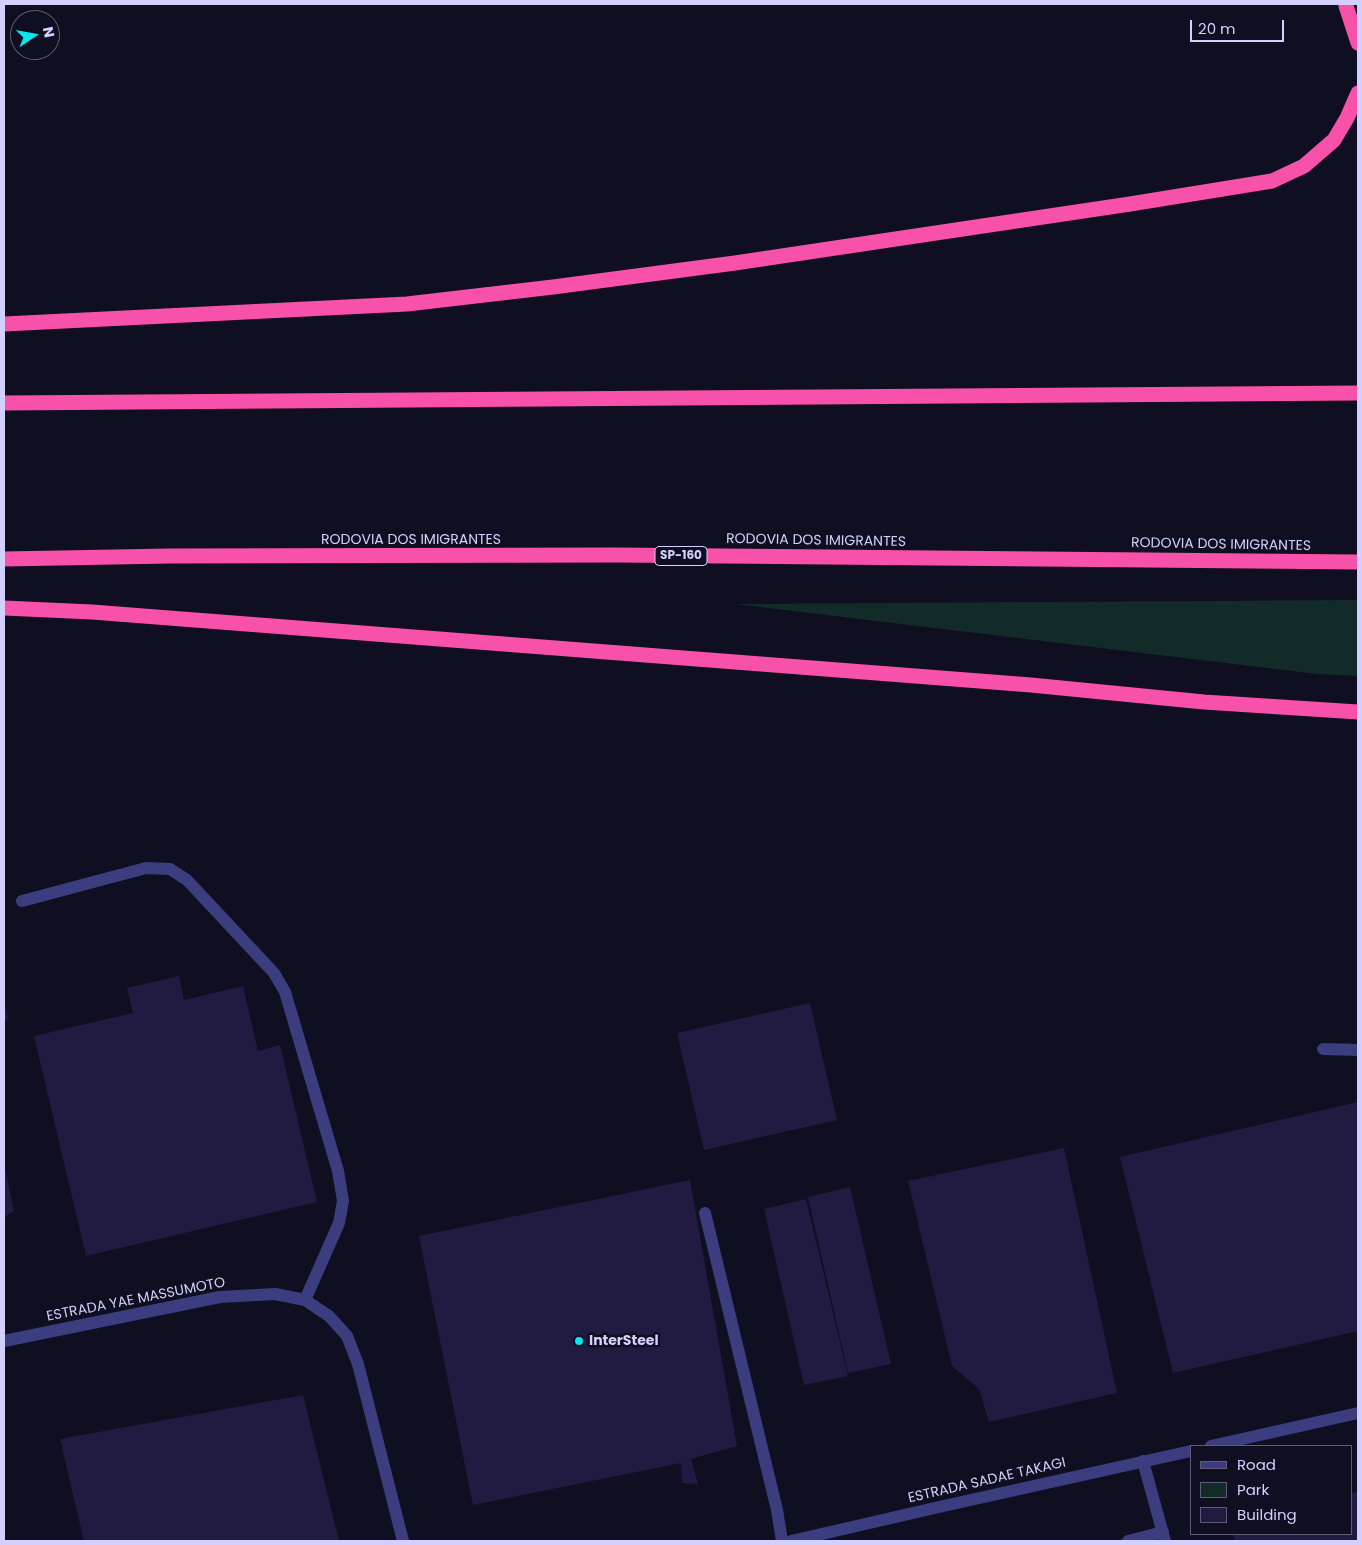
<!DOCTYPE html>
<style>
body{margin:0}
#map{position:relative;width:1362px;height:1545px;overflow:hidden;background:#100e21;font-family:Poppins,sans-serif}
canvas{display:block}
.frame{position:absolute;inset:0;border:5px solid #d3d0fd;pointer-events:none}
.legend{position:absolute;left:1190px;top:1445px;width:162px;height:90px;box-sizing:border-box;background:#100e21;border:1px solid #5e5c79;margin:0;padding:6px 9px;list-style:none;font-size:15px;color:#d3d0fd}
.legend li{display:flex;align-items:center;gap:10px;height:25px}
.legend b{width:25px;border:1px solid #5e5c79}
.north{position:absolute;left:10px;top:10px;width:50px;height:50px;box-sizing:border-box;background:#100e21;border:1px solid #5e5c79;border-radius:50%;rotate:78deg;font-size:14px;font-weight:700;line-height:20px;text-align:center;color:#d3d0fd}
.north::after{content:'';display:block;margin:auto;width:18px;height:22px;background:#0be5ee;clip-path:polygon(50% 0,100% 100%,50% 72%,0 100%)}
.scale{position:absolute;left:1190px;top:20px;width:94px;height:22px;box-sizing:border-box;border:2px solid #d3d0fd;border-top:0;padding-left:6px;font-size:15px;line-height:18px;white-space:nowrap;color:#d3d0fd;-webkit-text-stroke:4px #100e21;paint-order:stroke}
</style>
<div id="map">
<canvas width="1362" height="1545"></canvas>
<div class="frame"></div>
<ul class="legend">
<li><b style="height:6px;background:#3b3d7e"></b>Road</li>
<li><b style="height:14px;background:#122b28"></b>Park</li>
<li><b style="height:14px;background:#211b41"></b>Building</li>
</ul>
<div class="north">N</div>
<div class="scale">20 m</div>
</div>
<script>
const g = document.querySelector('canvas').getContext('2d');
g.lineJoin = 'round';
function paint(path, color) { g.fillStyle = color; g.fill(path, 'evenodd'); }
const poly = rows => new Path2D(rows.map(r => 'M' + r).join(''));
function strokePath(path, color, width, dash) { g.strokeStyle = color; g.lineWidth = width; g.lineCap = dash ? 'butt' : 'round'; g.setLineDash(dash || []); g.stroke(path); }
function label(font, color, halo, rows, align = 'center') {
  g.font = font + ' Poppins,sans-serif'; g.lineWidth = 5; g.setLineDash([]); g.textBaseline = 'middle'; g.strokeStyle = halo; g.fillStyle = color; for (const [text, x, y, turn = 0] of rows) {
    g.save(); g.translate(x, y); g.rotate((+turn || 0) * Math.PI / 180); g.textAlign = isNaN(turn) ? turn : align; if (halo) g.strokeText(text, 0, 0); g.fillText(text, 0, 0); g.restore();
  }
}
paint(poly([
 [1358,600,1358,676,1317,674,735,604]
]), '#122b28');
paint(poly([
 [179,976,184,1000,243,986,258,1051,280,1045,317,1202,86,1256,34,1036,133,1013,127,988],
 [4,1002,8,1019,4,1020],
 [810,1003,837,1120,704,1150,677,1033],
 [1358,1102,1358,1331,1173,1373,1120,1157],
 [1064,1148,1117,1393,989,1422,979,1389,952,1366,908,1181],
 [4,1164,14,1211,4,1217],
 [690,1180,737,1446,691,1459,698,1484,682,1483,681,1463,473,1505,419,1236],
 [850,1187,891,1364,848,1373,808,1197],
 [806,1199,848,1376,804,1385,764,1209],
 [303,1395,339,1541,84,1541,60,1439],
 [1358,1492,1358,1541,1235,1541,1233,1534,1351,1534,1351,1493]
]), '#211b41');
strokePath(poly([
 [22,901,146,868,170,869,187,880,274,973,285,992,338,1171,343,1201,339,1223,305,1300],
 [1323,1049,1358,1050],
 [705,1213,777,1510,782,1541],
 [4,1341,220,1297,275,1294,305,1300,329,1316,347,1336,358,1364,403,1541],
 [1143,1461,1165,1541],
 [1128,1541,1163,1532]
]), '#3b3d7e', 12);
strokePath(poly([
 [1211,1446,1358,1413],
 [791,1541,939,1507,1191,1451]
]), '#3b3d7e', 12);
strokePath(poly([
 [1346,6,1358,43],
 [4,324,407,304,553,287,735,263,1130,204,1272,181,1304,166,1334,140,1347,118,1358,93],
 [4,403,1358,393],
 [4,559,170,556,617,555,1358,562],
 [4,608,92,612,1031,685,1204,702,1358,712]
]), '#f751aa', 15);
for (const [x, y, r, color] of [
 [579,1341,5,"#0be5ee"]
]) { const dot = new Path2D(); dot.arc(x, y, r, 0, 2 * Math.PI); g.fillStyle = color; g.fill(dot); strokePath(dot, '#100e21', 2); }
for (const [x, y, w] of [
 [681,556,52]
]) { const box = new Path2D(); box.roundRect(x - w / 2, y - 9.5, w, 19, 4); g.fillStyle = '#100e21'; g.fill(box); strokePath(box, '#d3d0fd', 1); }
label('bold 12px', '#d3d0fd', null, [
 ["SP-160",681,556]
]);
label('14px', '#d3d0fd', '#100e21', [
 ["RODOVIA DOS IMIGRANTES",411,540],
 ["RODOVIA DOS IMIGRANTES",816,541,1],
 ["RODOVIA DOS IMIGRANTES",1221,545,1],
 ["ESTRADA YAE MASSUMOTO",136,1300,-11],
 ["ESTRADA SADAE TAKAGI",987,1481,-13]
]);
label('bold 14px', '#d3d0fd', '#100e21', [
 ["InterSteel",589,1341]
], 'left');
</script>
